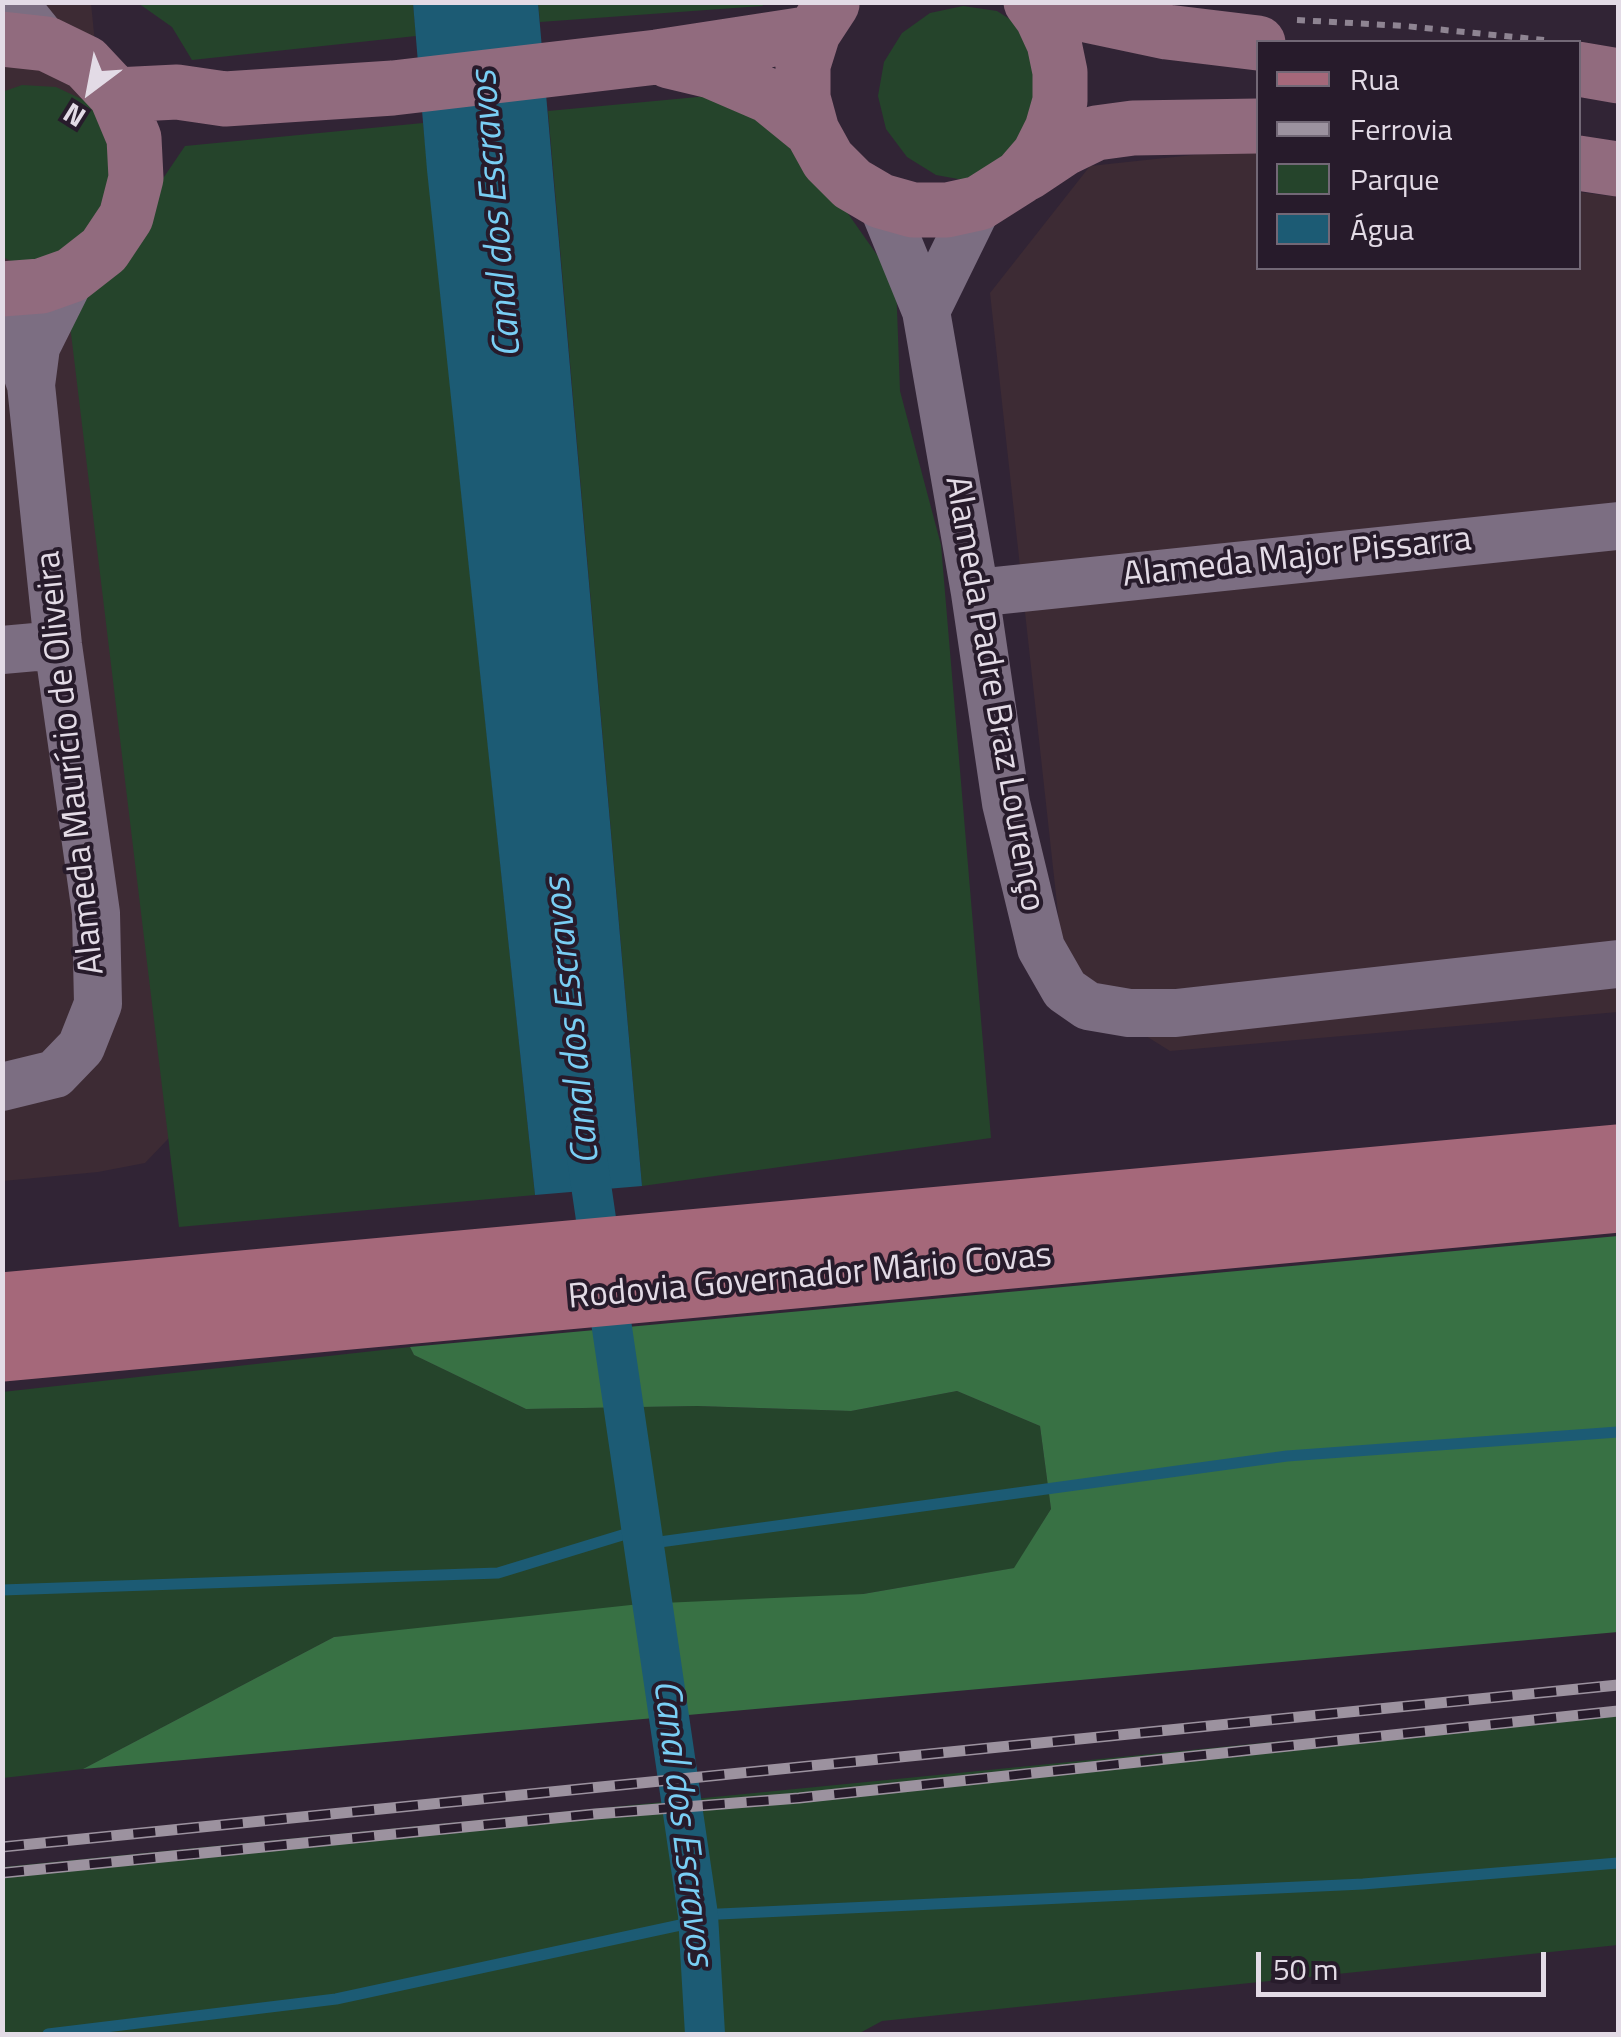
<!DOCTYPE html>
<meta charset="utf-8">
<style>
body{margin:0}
#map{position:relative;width:1621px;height:2037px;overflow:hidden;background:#312435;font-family:"Titillium Web",sans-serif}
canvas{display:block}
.frame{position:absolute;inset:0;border:5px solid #e3dbe6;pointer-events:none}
.legend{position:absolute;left:1256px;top:40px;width:325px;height:230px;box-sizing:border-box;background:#271b2b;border:2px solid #726876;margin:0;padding:12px 18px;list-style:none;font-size:30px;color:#e3dbe6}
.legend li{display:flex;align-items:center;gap:20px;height:50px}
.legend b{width:50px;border:2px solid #726876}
.north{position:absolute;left:40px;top:40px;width:100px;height:100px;-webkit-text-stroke:8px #271b2b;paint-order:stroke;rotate:212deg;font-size:28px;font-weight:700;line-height:40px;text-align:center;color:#e3dbe6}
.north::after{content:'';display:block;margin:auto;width:35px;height:45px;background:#e3dbe6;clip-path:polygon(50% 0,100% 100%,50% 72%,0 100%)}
.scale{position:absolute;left:1256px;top:1952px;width:290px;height:45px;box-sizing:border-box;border:5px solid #e3dbe6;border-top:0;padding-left:12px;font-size:30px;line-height:35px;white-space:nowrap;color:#e3dbe6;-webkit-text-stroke:8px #271b2b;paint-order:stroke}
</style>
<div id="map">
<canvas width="1621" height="2037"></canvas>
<div class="frame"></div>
<ul class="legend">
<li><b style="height:12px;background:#a5687a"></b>Rua</li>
<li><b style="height:12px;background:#9c929f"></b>Ferrovia</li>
<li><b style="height:28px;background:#25442b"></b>Parque</li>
<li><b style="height:28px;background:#1c5b74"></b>Água</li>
</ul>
<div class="north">N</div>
<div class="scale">50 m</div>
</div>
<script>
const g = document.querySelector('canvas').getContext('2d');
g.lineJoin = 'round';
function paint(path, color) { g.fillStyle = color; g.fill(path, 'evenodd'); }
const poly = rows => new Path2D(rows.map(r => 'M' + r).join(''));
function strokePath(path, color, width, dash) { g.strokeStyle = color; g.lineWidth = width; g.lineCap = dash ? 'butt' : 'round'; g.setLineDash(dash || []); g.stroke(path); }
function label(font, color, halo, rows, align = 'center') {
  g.font = font + ' "Titillium Web",sans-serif'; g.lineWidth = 8; g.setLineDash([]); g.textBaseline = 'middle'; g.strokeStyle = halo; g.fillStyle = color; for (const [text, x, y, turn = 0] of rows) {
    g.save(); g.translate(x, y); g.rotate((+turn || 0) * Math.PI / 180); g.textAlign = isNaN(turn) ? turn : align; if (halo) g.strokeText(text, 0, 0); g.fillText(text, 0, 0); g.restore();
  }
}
paint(poly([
 [3,3,91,3,132,415,210,1095,145,1163,98,1172,3,1181],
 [1258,148,1258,268,1578,268,1579,192,1618,197,1618,1012,1170,1051,1066,986,990,293,1090,166]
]), '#3d2b34');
paint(poly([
 [138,3,413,3,416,36,192,60,172,27],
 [538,3,766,3,762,6,540,22],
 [963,6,997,11,1027,30,1049,125,969,181,936,175,907,157,886,129,878,96,884,62,902,33,930,13],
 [22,85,56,87,88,102,124,162,81,253,13,262,3,257,2,92],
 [762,91,896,282,900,391,941,545,991,1138,642,1186,548,111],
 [423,123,535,1195,179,1227,69,317,185,146],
 [410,1347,414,1355,526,1409,697,1406,851,1411,957,1391,1040,1426,1051,1509,1015,1568,863,1594,334,1637,83,1769,3,1778,2,1392],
 [1618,1708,1618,1945,882,2021,858,2034,3,2034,3,1867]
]), '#25442b');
paint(poly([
 [1618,1236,1618,1632,83,1769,334,1637,640,1604,863,1594,1014,1568,1051,1509,1040,1426,957,1391,851,1411,697,1406,526,1409,414,1355,410,1347]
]), '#387144');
paint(poly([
 [413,3,538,3,642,1186,535,1195,427,170]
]), '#1c5b74');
strokePath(poly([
 [645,1544,1287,1456,1618,1432],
 [2,1590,498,1573,642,1529],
 [698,1915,1363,1884,1618,1863],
 [48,2034,336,1999,699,1921]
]), '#1c5b74', 11);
strokePath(poly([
 [584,1137,698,1915,705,2034]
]), '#1c5b74', 40);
strokePath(poly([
 [1297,20,1405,26,1544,40]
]), '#8e8492', 6, [8, 8]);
strokePath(poly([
 [13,2,47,44],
 [881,201,926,311,975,593,1006,803,1041,948,1065,990,1088,1006,1129,1013,1176,1013,1618,964],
 [926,311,979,203],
 [2,320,13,334,31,385],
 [975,593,1618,526],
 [2,650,58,645],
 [2,1087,55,1074,81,1047,98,1004,96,913,58,645,31,385,36,347,72,275]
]), '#7c6e82', 48);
strokePath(poly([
 [1049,2,1082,14,1167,32,1258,43],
 [832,4,813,33,803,65,803,98,812,131,828,160,852,184,881,201,913,210,947,210,979,203,1020,177,1039,155,1052,129,1060,101,1060,72,1054,43,1042,17,1031,2],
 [2,39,47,44,86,63,116,95,134,138,136,178,126,217,104,250,72,275,41,286,2,289],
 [669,61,711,71,769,96,812,131],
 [1578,69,1618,76],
 [116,95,177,92,225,99,393,88,657,57,813,33],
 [1578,163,1618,169],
 [1027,173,1063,149,1096,133,1133,128,1258,126]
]), '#916b7e', 55);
strokePath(poly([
 [2,1300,1618,1152],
 [2,1354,1618,1205]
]), '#a5687a', 55);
const rail = poly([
 [2,1847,1618,1685],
 [2,1873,595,1814,799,1798,1618,1711]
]);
strokePath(rail, '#9c929f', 11);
strokePath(rail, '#271b2b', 8, [22]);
label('35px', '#e3dbe6', '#271b2b', [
 ["Alameda Major Pissarra",1297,559,-6],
 ["Alameda Padre Braz Lourenço",993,694,80],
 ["Alameda Maurício de Oliveira",72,763,-96],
 ["Rodovia Governador Mário Covas",810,1278,-5]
]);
label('italic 38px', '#79cef4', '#271b2b', [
 ["Canal dos Escravos",498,214,-95],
 ["Canal dos Escravos",574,1021,-96],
 ["Canal dos Escravos",681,1823,83]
]);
</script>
